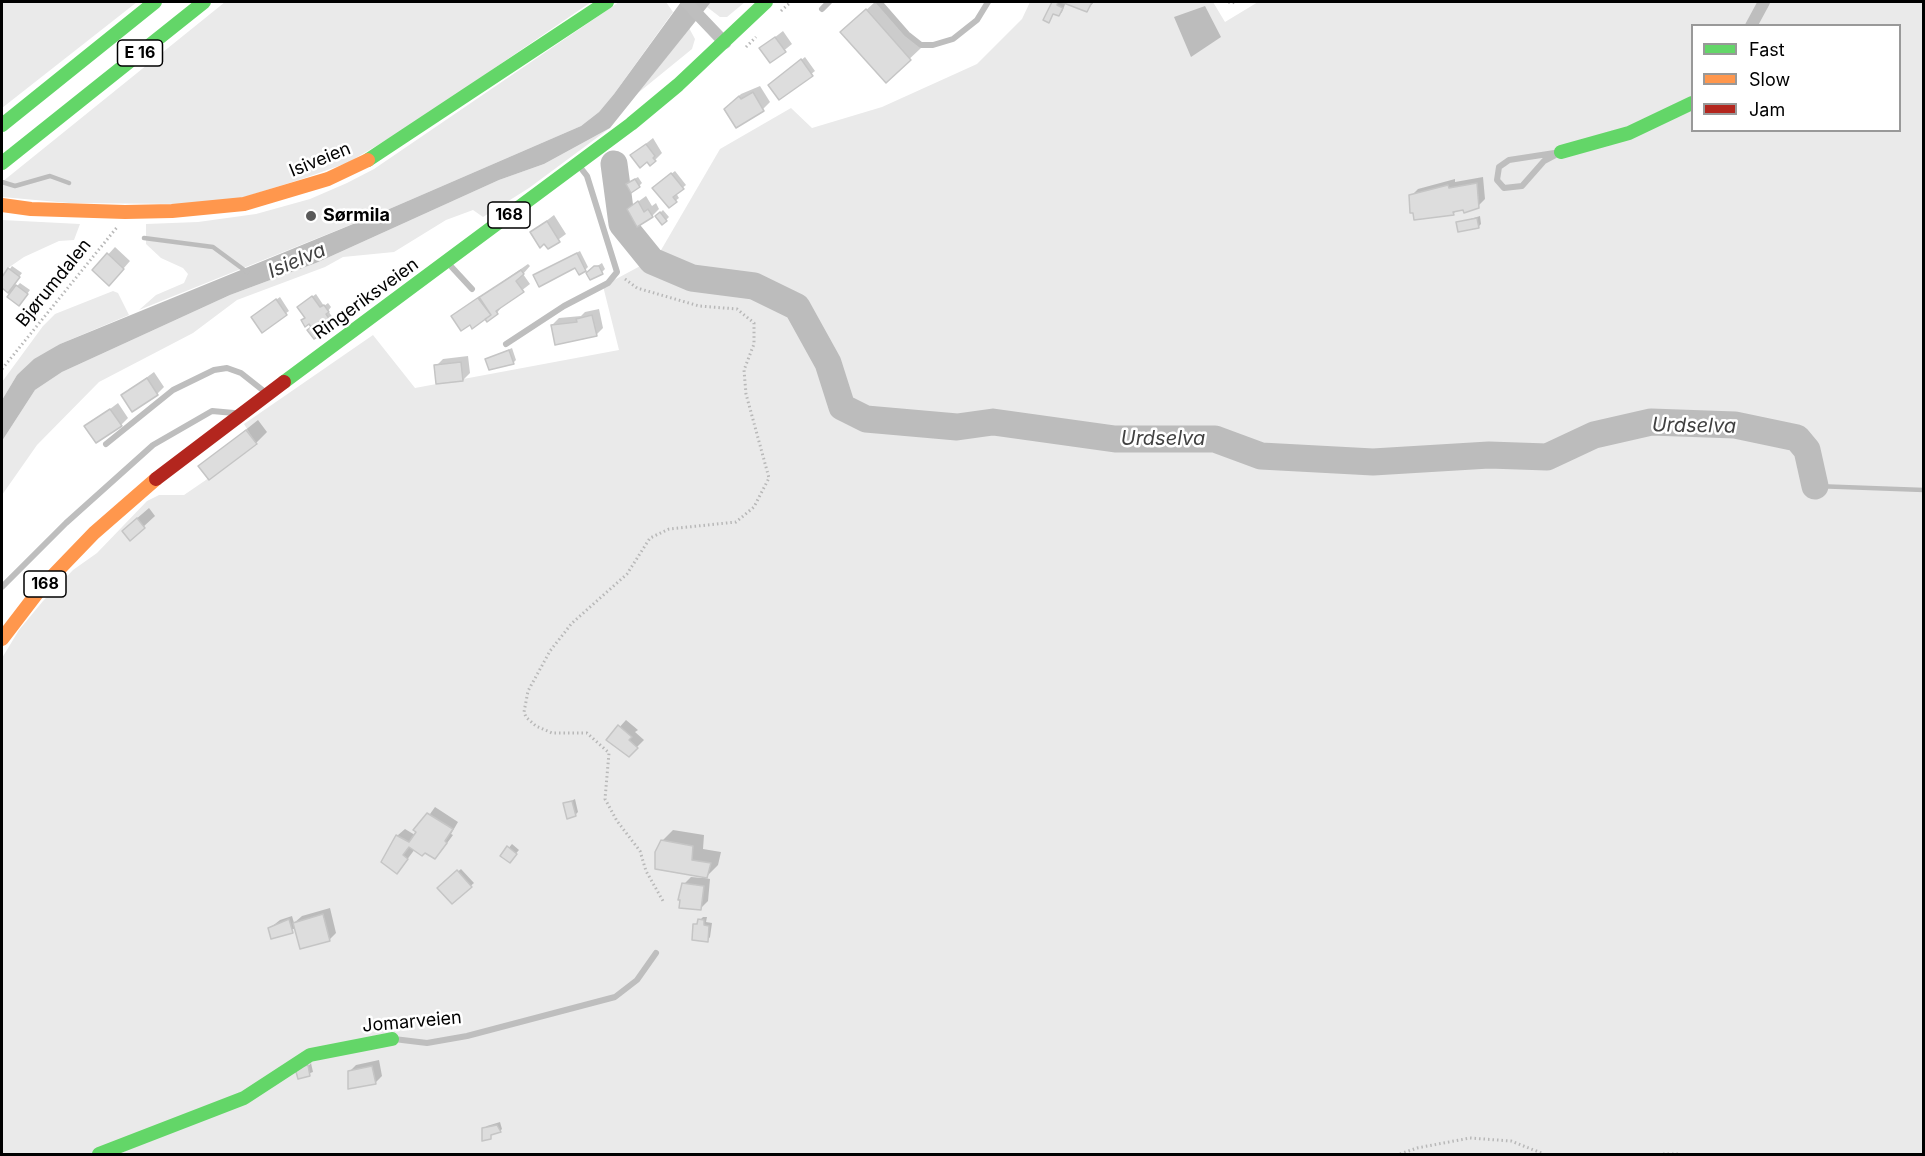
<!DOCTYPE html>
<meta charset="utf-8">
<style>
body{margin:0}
#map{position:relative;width:1925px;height:1156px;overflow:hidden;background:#fff;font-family:Inter,sans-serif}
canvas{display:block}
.frame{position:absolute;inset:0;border:3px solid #000;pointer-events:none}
.legend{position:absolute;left:1691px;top:24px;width:210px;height:108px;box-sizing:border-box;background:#fff;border:2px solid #999;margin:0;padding:8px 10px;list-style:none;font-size:18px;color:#000}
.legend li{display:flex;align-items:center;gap:12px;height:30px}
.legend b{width:30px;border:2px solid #999}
</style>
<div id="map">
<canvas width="1925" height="1156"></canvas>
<div class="frame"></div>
<ul class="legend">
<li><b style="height:8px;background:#63d668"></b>Fast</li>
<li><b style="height:8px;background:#ff974d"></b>Slow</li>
<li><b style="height:8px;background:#b3261e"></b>Jam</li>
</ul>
</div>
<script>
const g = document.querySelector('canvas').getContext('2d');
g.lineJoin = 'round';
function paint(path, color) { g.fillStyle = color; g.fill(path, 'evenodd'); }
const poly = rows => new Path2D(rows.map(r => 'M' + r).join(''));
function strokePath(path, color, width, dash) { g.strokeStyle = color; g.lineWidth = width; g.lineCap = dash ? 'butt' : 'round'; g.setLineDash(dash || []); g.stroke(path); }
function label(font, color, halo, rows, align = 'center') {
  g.font = font + ' Inter,sans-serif'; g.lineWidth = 5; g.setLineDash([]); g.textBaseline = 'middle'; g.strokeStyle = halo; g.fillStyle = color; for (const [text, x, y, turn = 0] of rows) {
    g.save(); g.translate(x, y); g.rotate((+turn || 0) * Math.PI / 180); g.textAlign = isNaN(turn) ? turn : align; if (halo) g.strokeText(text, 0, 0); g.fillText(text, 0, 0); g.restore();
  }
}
paint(poly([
 [2,2,137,2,2,108],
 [225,2,591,2,407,128,347,163,302,179,238,199,187,204,69,203,2,197,2,182],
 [619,2,666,2,673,12,614,94,599,112,581,126,380,213,139,310,156,295,184,283,188,274,183,268,161,258,146,244,146,224,198,222,256,214,310,199,347,183,374,169],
 [711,2,745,2,727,17,720,17,707,7],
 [1030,2,1213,2,1225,22,1258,2,1923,2,1923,1154,2,1154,2,658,19,630,43,601,73,570,97,553,147,501,159,495,184,495,257,445,244,424,373,335,415,388,619,350,603,286,657,257,720,149,791,108,812,128,882,107,977,64,1022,19],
 [1692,26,1900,26,1900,130,1692,130],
 [689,28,695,39,692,49,638,93],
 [610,128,529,188,483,217,473,210,446,220,394,252,343,257,325,267,237,300,193,333,99,382,37,445,2,495,2,441,35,390,62,372,230,295,316,263,499,180,544,164],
 [2,220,80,224,74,240,59,241,24,257,8,268,2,277],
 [113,291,118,293,129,315,60,344,17,375,2,400,2,382,43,326,55,314]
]), '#eaeaea');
paint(poly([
 [681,2,711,2,610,128,544,164,499,180,316,263,230,295,62,372,35,390,2,441,2,400,17,375,34,359,60,344,380,213,581,126,599,112,614,94],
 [1205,6,1221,37,1191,57,1174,17]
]), '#bcbcbc');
paint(poly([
 [875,2,879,2,921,48,886,81,853,22],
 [1053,2,1062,3,1063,2,1094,2,1087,10,1066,2,1062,12,1059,15,1054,13,1049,21,1045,20],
 [783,31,792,44,771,61,761,48],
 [805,57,815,71,780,98,773,82],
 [760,86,770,102,763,109,734,101,741,94],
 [653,138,662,153,655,160,632,155],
 [675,171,686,185,676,193,679,198,669,206,657,185],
 [638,177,642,183,639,186,631,181],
 [1483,177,1485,199,1478,206,1457,210,1453,214,1414,211,1411,196,1418,189,1455,179,1455,182],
 [646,196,652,206,656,203,659,209,652,216,628,209],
 [663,210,669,217,666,220,660,213],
 [554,215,566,234,548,247,532,232],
 [1480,216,1481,224,1478,227,1458,223],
 [115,247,130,261,116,277,94,270],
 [580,251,588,267,585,270,576,266,534,275],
 [602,263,605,269,602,272,591,270],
 [528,264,530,266,523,274,530,284,503,305,497,313,470,323,453,316],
 [12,266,22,273,8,291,2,286,2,280],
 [20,283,30,290,22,301,17,286],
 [316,294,324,306,328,303,331,307,328,311,336,322,333,325,313,327,306,317,302,304],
 [280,297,289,311,262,331,256,314],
 [599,309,603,328,596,335,552,325,559,318,581,316,585,312],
 [512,348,516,360,513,363,486,360],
 [468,356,470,373,463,380,436,366,443,359],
 [154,372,164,387,157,394,123,395],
 [118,403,128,418,121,425,86,427],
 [258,420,267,432,256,443,200,466],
 [149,508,155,516,130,539,135,520],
 [626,720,638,730,635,732,644,740,636,748,608,740],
 [575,799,578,812,575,815,565,804],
 [435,807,458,822,451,834,453,835,442,850,415,849,403,865,383,861,398,835,405,829,415,835],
 [673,830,704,835,703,849,721,852,718,865,705,878,710,879,708,901,700,909,684,884,691,877,702,878,702,876,662,841],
 [512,844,519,850,512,858,502,856],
 [461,869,474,883,452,902,439,888],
 [330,908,336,933,329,940,296,928,272,937,270,928,280,920,292,916,294,923,302,916],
 [703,917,707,917,706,922,712,923,710,937,707,941,695,925],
 [379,1060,382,1076,375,1083,349,1072,356,1065],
 [311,1063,313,1072,299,1077],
 [500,1122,502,1129,499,1132,484,1138,484,1129,487,1126]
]), '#0003');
strokePath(poly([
 [2,182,15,186,50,176,69,183],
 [144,238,213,247,247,272],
 [1815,486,1924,490]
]), '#bcbcbc', 4.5);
strokePath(poly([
 [614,164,622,224,652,261,692,278,754,286,797,307,828,363,842,407,866,419,957,427,993,422,1115,439,1215,439,1261,456,1373,462,1489,455,1547,457,1594,435,1651,422,1735,425,1797,438,1807,450,1815,486]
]), '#bcbcbc', 27);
const building = poly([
 [1052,2,1058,2,1057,5,1063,8,1059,16,1053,14,1049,23,1043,20,1052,2],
 [1061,2,1092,2,1087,12,1061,2],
 [866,9,911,60,886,83,840,32,866,9],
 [775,37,786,52,770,63,759,48,775,37],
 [801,59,813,76,779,100,768,85,801,59],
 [753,92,764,111,736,128,724,109,739,96,741,99,753,92],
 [646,144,655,156,653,158,656,161,650,166,647,162,640,168,630,155,646,144],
 [671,173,684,189,673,197,677,202,669,208,652,188,671,173],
 [635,179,640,187,631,193,626,184,635,179],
 [1477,183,1479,208,1464,213,1463,210,1453,212,1454,215,1414,220,1413,213,1410,213,1409,195,1448,185,1449,188,1477,183],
 [638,201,644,212,648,209,653,217,637,227,627,209,638,201],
 [660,212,667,221,662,225,655,216,660,212],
 [1477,218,1479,228,1458,232,1456,222,1477,218],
 [547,221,560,242,548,249,544,244,540,248,530,232,547,221],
 [107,253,124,269,109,286,92,270,107,253],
 [577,253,586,271,579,275,575,268,539,287,533,275,577,253],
 [594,266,599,266,603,274,590,280,586,273,594,266],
 [8,268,20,277,8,293,2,288,2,277,8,268],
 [521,270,524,274,516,281,524,292,496,311,498,314,487,322,485,319,491,315,478,298,521,270],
 [16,285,28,294,19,306,7,297,16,285],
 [312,296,320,307,324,305,329,312,326,314,334,326,314,339,307,330,311,327,309,324,305,327,301,320,305,318,297,307,312,296],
 [479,297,491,315,472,329,470,325,461,331,451,316,479,297],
 [276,299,287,315,262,333,251,317,276,299],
 [592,315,597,336,555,345,551,325,577,322,576,319,592,315],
 [509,350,514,364,489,370,485,359,509,350],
 [461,362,463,381,436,384,434,365,461,362],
 [147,378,158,395,132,412,121,395,147,378],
 [110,409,122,426,96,443,84,426,110,409],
 [246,430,257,444,209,480,198,466,246,430],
 [137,518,145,528,130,541,122,531,137,518],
 [618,725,632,737,629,740,638,748,629,757,606,740,618,725],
 [572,801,576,816,567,819,563,803,572,801],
 [427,813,453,829,445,841,447,843,435,859,425,853,422,856,409,847,403,855,408,859,397,874,381,862,396,835,409,842,416,832,413,830,427,813],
 [661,840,693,846,692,860,711,863,707,878,655,869,655,852,661,840],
 [507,846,517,854,510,863,500,856,507,846],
 [457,870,472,887,452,904,437,888,457,870],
 [682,883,704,886,701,910,679,908,680,900,678,900,682,883],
 [323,914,330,941,300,949,293,923,323,914],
 [289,919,293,933,271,939,268,928,289,919],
 [698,919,704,920,704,925,709,926,708,942,692,940,693,924,697,924,698,919],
 [308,1065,310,1076,298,1079,295,1068,308,1065],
 [372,1066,376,1084,348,1089,348,1071,372,1066],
 [497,1125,501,1132,491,1135,491,1139,482,1141,482,1128,497,1125]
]);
paint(building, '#ddd');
strokePath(building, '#c5c5c5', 1.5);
strokePath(poly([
 [1229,2,1231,4,1234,2],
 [781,11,791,2],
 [746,47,756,37],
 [625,279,637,288,699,306,737,309,754,323,754,344,744,370,746,394,769,478,754,507,736,522,669,529,650,538,627,574,572,623,550,651,528,691,524,712,526,717,536,726,552,733,587,733,609,753,605,799,617,821,640,851,646,871,663,901],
 [2,369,118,226],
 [1400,1154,1417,1148,1470,1138,1511,1141,1544,1154],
 [1663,1154,1681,1154]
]), '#b8b8b8', 3, [1.5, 3]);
strokePath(poly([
 [879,2,907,34,921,45,933,45,953,39,977,20,988,2],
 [822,9,829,2],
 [1561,152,1544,161,1522,186,1504,188,1497,180,1499,167,1509,160,1561,152],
 [447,262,472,289],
 [506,344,564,306,608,283,617,272,587,176,580,167],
 [106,444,173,390,214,370,227,368,241,373,265,392],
 [2,587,66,523,153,445,212,411,234,413],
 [394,1039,427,1043,467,1036,615,997,637,980,656,953]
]), '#bebebe', 6);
strokePath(poly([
 [686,2,725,43],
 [1751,26,1764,2]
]), '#bebebe', 12);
strokePath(poly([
 [2,125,155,2],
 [1561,152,1629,133,1692,103],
 [368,160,607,2],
 [2,163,204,2],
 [284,382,631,124,678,85,766,2],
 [99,1154,244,1098,310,1055,392,1039]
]), '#63d668', 14);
strokePath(poly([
 [2,205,31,209,125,212,172,211,244,204,328,179,368,160],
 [2,639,41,588,94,533,156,479]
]), '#ff974d', 14);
strokePath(poly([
 [156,479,284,382]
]), '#b3261e', 14);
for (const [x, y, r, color] of [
 [311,216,6,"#595959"]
]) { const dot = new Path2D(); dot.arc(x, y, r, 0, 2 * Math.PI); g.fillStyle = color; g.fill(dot); strokePath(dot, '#fff', 2); }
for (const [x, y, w] of [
 [140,53,45],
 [509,215,42],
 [45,584,42]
]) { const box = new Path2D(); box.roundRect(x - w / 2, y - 13, w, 26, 4.5); g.fillStyle = '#fff'; g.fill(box); strokePath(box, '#000', 1.5); }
label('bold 16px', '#000', null, [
 ["E 16",140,53],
 ["168",509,215],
 ["168",45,584]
]);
label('18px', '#000', '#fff', [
 ["Isiveien",320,160,-22],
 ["Bjørumdalen",54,283,-51],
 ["Ringeriksveien",366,299,-36],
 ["Jomarveien",412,1022,-5]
]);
label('bold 18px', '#000', '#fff', [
 ["Sørmila",323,216]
], 'left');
label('italic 20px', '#414141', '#fff', [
 ["Isielva",297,261,-23],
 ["Urdselva",1694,426,1],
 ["Urdselva",1163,439]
]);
</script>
